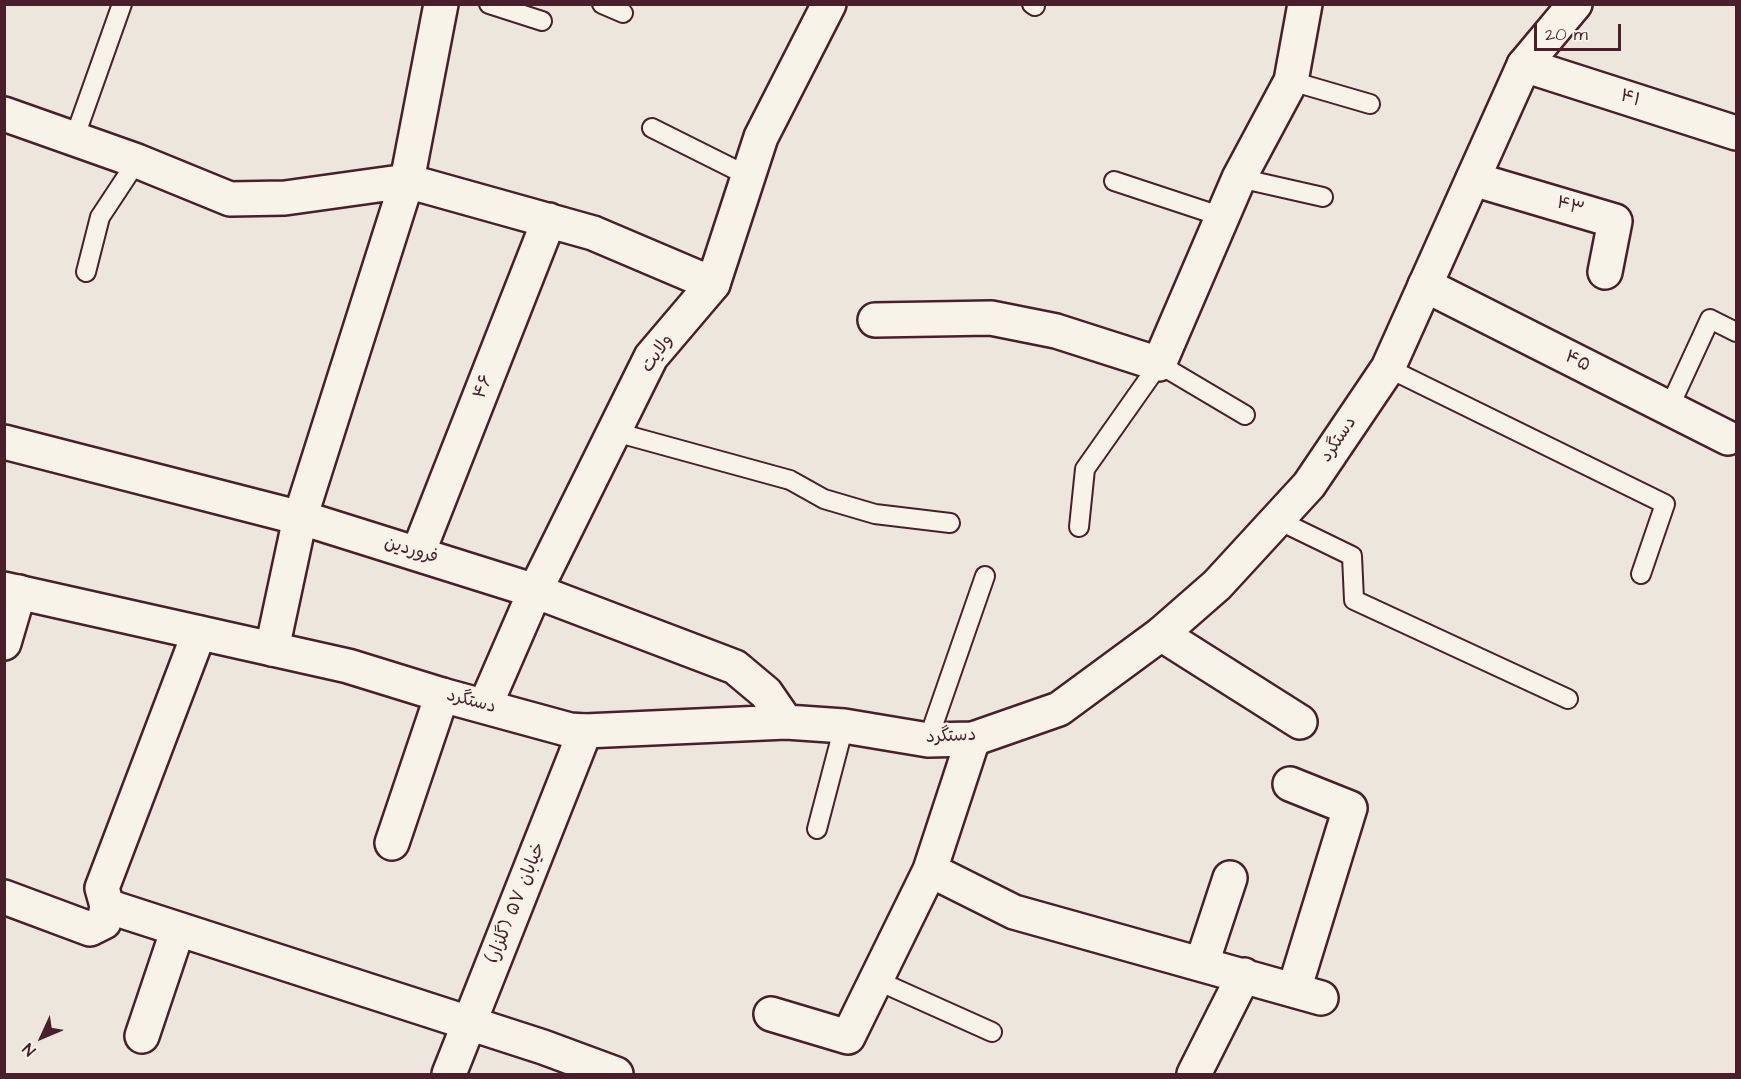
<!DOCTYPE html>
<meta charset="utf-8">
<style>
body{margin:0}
#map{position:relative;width:1741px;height:1079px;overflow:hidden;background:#ece6dd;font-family:"Architects Daughter",sans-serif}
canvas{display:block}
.frame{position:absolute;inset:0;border:6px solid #4a1f2b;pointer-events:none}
.north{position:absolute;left:12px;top:1007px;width:60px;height:60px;-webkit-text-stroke:4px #f7f3e8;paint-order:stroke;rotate:226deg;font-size:16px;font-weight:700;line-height:24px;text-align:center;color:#4a1f2b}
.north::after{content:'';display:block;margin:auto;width:21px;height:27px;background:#4a1f2b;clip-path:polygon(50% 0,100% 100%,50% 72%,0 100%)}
.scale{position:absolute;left:1534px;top:24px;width:87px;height:27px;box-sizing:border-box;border:3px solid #4a1f2b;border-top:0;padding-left:8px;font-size:18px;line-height:21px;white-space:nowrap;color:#4a1f2b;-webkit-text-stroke:4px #f7f3e8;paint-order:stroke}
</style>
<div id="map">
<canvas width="1741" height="1079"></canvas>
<div class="frame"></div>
<div class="north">N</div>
<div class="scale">20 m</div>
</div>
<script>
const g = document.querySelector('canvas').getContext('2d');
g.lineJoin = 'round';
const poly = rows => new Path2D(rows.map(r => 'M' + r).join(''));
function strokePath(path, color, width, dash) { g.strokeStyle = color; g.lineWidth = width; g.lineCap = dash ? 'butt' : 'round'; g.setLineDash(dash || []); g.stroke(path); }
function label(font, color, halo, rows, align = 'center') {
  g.font = font + ' "Architects Daughter","Playpen Sans Arabic",sans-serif'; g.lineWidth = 5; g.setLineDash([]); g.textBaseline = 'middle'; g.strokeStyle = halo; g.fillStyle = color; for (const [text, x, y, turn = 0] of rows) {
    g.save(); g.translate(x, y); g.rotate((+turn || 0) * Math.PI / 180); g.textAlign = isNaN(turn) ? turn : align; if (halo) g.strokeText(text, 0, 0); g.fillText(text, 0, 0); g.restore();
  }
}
const lane = poly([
 [489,4,542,21],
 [602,4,623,13],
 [1032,4,1035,6],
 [1291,81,1370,104],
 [652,128,748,176],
 [74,139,122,4],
 [1239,178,1323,197],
 [1114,181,1223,217],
 [86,272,100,217,137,161],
 [1388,368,1665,504,1641,574],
 [1669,408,1710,319,1736,332],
 [615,432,790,480,824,499,875,514,950,523],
 [1278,520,1352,556,1354,600,1568,699],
 [1079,527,1085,469,1159,364,1245,415],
 [928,740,985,576],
 [817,829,844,726],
 [876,980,992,1032]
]);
const street = poly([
 [1524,65,1736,133],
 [4,114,137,161,230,199,285,198,407,181,593,233,713,284],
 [1473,179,1615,221,1605,272],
 [1425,285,1728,438],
 [875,320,991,318,1056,331,1159,364,1239,178,1291,81,1305,4],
 [418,553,549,220],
 [1161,634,1300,722],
 [4,643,19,592],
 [272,649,300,518,407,181,441,4],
 [973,739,930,870,1014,912,1321,998],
 [1290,784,1350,808,1294,990],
 [392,843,442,695],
 [4,897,90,929,104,922,107,906,102,888,199,633],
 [107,906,543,1047,616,1074],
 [1202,963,1230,878],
 [771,1014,848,1037,930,870],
 [142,1036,178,929],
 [449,1074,585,731],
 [1194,1074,1244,975]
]);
const secondary = poly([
 [4,442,312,521,535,591,735,667,766,693,786,722],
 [4,589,348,666,442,695,570,730,585,731,786,722,844,726,928,740,973,739,1059,709,1161,634,1217,585,1309,485,1388,368,1524,65,1575,4],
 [485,706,535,591,651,357,713,284,761,137,829,4]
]);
strokePath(lane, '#4a1f2b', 22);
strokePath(street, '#4a1f2b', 38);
strokePath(secondary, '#4a1f2b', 38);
strokePath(lane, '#f7f3e8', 18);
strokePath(street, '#f7f3e8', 33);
strokePath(secondary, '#f7f3e8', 33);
label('18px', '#4a1f2b', '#f7f3e8', [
 ["۴۱",1630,99,18],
 ["۴۳",1570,207,17],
 ["ولایت",658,354,-56],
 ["۴۵",1577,362,27],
 ["۴۶",484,387,-69],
 ["دستگرد",1339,440,-56],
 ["فروردین",411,551,17],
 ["دستگرد",471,702,15],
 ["دستگرد",951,737,-3],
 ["خیابان ۵۷ (گلزار)",517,903,-68]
]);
</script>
